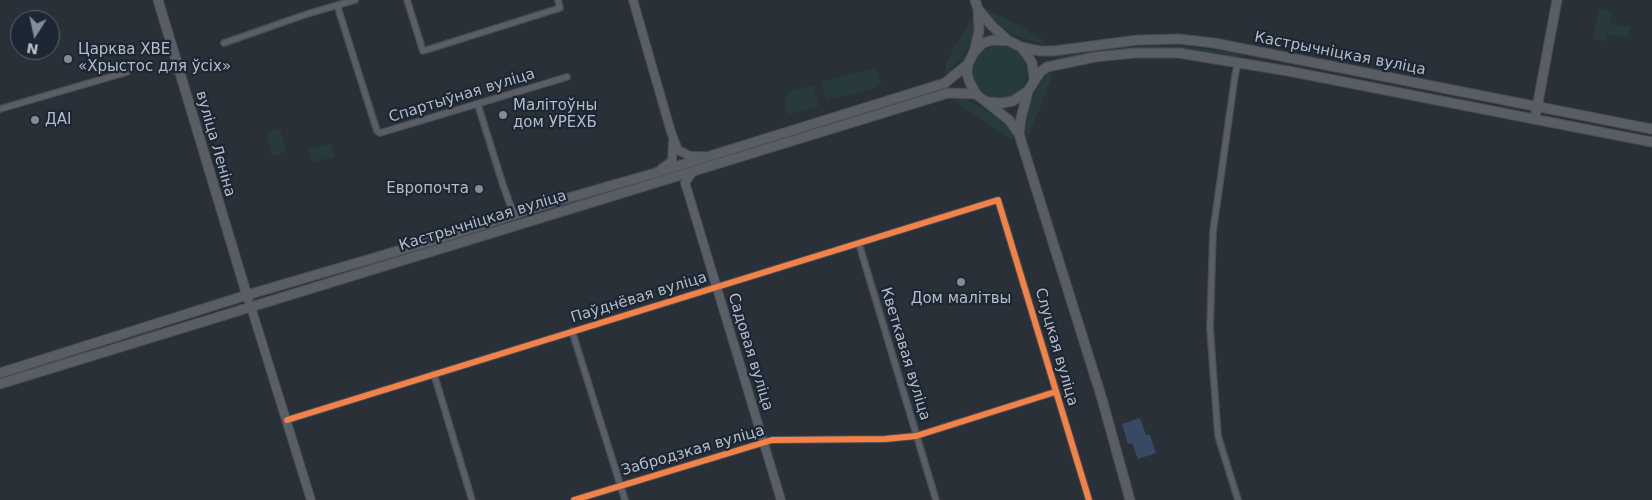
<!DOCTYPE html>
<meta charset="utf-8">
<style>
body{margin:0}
#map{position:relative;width:1652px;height:500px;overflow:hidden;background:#2a3038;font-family:"DejaVu Sans",sans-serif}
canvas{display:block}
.north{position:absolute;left:10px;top:10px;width:50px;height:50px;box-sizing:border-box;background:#1d2633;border:1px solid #59626f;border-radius:50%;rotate:190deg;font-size:14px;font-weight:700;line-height:20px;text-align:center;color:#b4bcc9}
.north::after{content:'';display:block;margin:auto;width:18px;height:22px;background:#848b96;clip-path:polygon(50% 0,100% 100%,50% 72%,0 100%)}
</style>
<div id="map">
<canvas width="1652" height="500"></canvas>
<div class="north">N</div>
</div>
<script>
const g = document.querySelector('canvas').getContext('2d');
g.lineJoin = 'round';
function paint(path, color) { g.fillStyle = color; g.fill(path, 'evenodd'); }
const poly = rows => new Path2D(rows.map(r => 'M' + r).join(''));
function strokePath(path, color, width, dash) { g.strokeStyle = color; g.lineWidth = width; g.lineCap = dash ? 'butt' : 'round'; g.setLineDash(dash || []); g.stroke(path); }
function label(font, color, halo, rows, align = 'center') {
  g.font = font + ' "DejaVu Sans",sans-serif'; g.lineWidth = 4.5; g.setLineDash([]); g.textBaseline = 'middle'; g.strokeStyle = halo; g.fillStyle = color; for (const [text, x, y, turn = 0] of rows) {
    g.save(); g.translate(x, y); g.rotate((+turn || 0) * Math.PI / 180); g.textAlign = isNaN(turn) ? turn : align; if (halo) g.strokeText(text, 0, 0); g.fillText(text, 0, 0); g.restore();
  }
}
paint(poly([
 [1599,8,1612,11,1610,23,1630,27,1628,38,1607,34,1606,41,1593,39],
 [989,10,1042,38,1044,45,1015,35,990,19,987,11],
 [972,18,974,26,971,41,964,53,946,76,946,62],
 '973 72a27 27 0 1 1 54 0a27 27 0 1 1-54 0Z',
 [1151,45,1183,46,1225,51,1243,55,1242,58,1190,51,1108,52,1057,59,1056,55,1116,46],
 [876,68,881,83,870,90,826,100,821,82],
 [1050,72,1052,77,1028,138,1025,139,1027,112,1030,102,1043,78,1046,74],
 [813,85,819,106,788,115,784,98,791,91],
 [952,97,965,99,1000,118,1009,128,1013,140,954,101],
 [280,129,286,152,272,156,266,133],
 [331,143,335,156,312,163,308,150]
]), '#273a3e');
paint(poly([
 [1140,418,1146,435,1150,435,1156,453,1138,459,1132,443,1128,444,1122,424]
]), '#384963');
const minor = poly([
 [407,0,423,51,560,8,558,0],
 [337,5,377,131,380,133,567,77],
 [224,43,307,14,355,0],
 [478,105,503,185,514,215],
 [0,109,127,72],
 [859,244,936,500],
 [572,331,625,500],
 [434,374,472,500],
 [287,420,998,200,1089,500],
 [574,500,772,440,885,439,916,436,1055,392],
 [1238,500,1218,436,1210,328,1213,232,1235,76,1238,62]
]);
const tertiary = poly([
 [633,0,671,132,678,150,690,156,703,156],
 [661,169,672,161,673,142],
 [693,171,685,183,687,189,781,500],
 [251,307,311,500]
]);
const secondary = poly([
 [158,0,248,299],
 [975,0,978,9,979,31,974,52,968,64,967,74,970,83,976,94,1009,120,1019,134],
 [978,9,992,26,1009,41,1021,47,1028,56,1032,63,1034,78],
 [1021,47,1040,51,1053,51,1138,40,1179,39,1214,43,1652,129],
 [974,52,983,43,993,40,1009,41],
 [988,102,1002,103,1013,101,1028,91],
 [1536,113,1557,0],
 [0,373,247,295,442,238,540,206,655,173,945,83,968,64],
 [0,384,948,93,976,94],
 [1130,500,1102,399,1019,134,1021,118,1028,91,1040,72,1047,67,1095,57,1135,53,1179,53,1288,71,1652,142]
]);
strokePath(minor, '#484c53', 8);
strokePath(tertiary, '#484c53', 10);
strokePath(secondary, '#484c53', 11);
strokePath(minor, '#5a5e66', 5.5);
strokePath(tertiary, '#5a5e66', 8);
strokePath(secondary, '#595d64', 9);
strokePath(poly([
 [287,420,998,200,1089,500],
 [574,500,772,440,885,439,916,436,1055,392]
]), '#f48246', 6);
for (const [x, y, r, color] of [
 [68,59,5,"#848b96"],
 [503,115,5,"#848b96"],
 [35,120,5,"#848b96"],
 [479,189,5,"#848b96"],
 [961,282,5,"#848b96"]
]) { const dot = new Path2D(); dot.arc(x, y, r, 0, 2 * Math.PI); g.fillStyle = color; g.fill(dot); strokePath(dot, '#1d2633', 2); }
label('15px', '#b4bcc9', '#1d2633', [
 ["Царква ХВЕ",78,50],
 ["«Хрыстос для ўсіх»",78,67],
 ["Малітоўны",513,106],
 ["дом УРЕХБ",513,123],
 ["ДАІ",45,120],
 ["Европочта",469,189,"right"],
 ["Дом малітвы",961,299,"center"]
], 'left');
label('15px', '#b4bcc9', '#1d2633', [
 ["Кастрычніцкая вуліца",1340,54,11],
 ["Спартыўная вуліца",462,96,-17],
 ["вуліца Леніна",215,144,74],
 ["Кастрычніцкая вуліца",483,221,-17],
 ["Паўднёвая вуліца",639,298,-17],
 ["Слуцкая вуліца",1056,347,74],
 ["Садовая вуліца",750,352,73],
 ["Кветкавая вуліца",905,354,73],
 ["Забродзкая вуліца",693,451,-16]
]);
</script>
